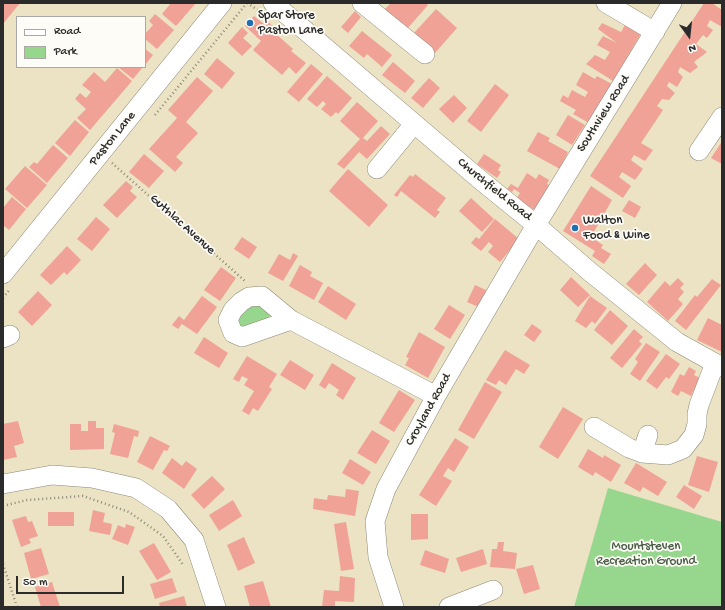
<!DOCTYPE html>
<style>
body{margin:0}
#map{position:relative;width:725px;height:610px;overflow:hidden;background:#ebe3c3;font-family:"Gochi Hand",sans-serif}
canvas{display:block}
.frame{position:absolute;inset:0;border:4px solid #2b2b2b;pointer-events:none}
.legend{position:absolute;left:16px;top:16px;width:130px;height:52px;box-sizing:border-box;background:#fdfcf7;border:1px solid #a9a8a5;margin:0;padding:5px 7px;list-style:none;font-size:12px;color:#2b2b2b}
.legend li{display:flex;align-items:center;gap:8px;height:20px}
.legend b{width:20px;border:1px solid #a9a8a5}
.north{position:absolute;left:669px;top:16px;width:40px;height:40px;-webkit-text-stroke:3px #fdfcf7;paint-order:stroke;rotate:165deg;font-size:11px;font-weight:700;line-height:16px;text-align:center;color:#2b2b2b}
.north::after{content:'';display:block;margin:auto;width:14px;height:18px;background:#2b2b2b;clip-path:polygon(50% 0,100% 100%,50% 72%,0 100%)}
.scale{position:absolute;left:16px;top:576px;width:108px;height:18px;box-sizing:border-box;border:2px solid #2b2b2b;border-top:0;padding-left:5px;font-size:12px;line-height:14px;white-space:nowrap;color:#2b2b2b;-webkit-text-stroke:3px #fdfcf7;paint-order:stroke}
</style>
<div id="map">
<canvas width="725" height="610"></canvas>
<div class="frame"></div>
<ul class="legend">
<li><b style="height:5px;background:#fff"></b>Road</li>
<li><b style="height:11px;background:#97d68d"></b>Park</li>
</ul>
<div class="north">N</div>
<div class="scale">50 m</div>
</div>
<script>
const g = document.querySelector('canvas').getContext('2d');
g.lineJoin = 'round';
function paint(path, color) { g.fillStyle = color; g.fill(path, 'evenodd'); }
const poly = rows => new Path2D(rows.map(r => 'M' + r).join(''));
function strokePath(path, color, width, dash) { g.strokeStyle = color; g.lineWidth = width; g.lineCap = dash ? 'butt' : 'round'; g.setLineDash(dash || []); g.stroke(path); }
function label(font, color, halo, rows, align = 'center') {
  g.font = font + ' "Gochi Hand",sans-serif'; g.lineWidth = 3.5; g.setLineDash([]); g.textBaseline = 'middle'; g.strokeStyle = halo; g.fillStyle = color; for (const [text, x, y, turn = 0] of rows) {
    g.save(); g.translate(x, y); g.rotate((+turn || 0) * Math.PI / 180); g.textAlign = isNaN(turn) ? turn : align; if (halo) g.strokeText(text, 0, 0); g.fillText(text, 0, 0); g.restore();
  }
}
paint(poly([
 [262,304,270,313,269,319,241,332,236,315,246,306],
 [608,488,722,522,722,607,574,607]
]), '#97d68d');
paint(poly([
 [3,3,20,3,3,24],
 [171,3,196,3,176,26,162,14],
 [391,3,426,3,428,5,407,29,383,11],
 [704,3,712,3,722,10,722,27,710,20,707,26,713,30,707,38,703,35,696,44,707,52,694,62,698,67,690,73,680,67,678,72,683,77,677,87,669,82,667,86,675,93,669,100,662,99,657,106,663,110,641,143,653,150,645,161,634,155,631,160,643,169,635,180,622,172,619,177,631,186,623,198,590,176],
 [436,9,457,28,435,53,414,33],
 [355,11,361,17,348,33,341,27],
 [155,14,174,30,157,49,145,39,145,34,153,25,149,21],
 [254,16,264,24,267,21,279,31,276,34,293,49,291,51,306,63,296,74,289,67,282,75,253,50,261,41,245,26],
 [602,23,621,32,626,23,642,32,613,81,586,64,595,55,605,60,610,52,597,45,603,36,617,43,598,29],
 [242,27,248,33,243,38,252,46,242,56,228,43],
 [362,31,392,55,382,67,367,54,364,58,349,46],
 [145,49,153,55,145,65],
 [217,58,235,73,222,89,204,74],
 [393,62,415,81,405,93,382,75],
 [311,64,323,74,299,102,287,92],
 [118,67,143,67,133,79],
 [117,68,132,81,90,130,77,118,86,109,75,99,80,93,86,98,91,92,82,85,94,72,105,82],
 [583,72,595,79,597,76,612,84,589,123,573,114,576,110,560,101,563,95,568,98,572,90,585,97,588,92,576,85],
 [327,76,352,98,338,114,336,112,331,117,321,109,326,104,323,101,317,107,307,99],
 [197,77,213,91,186,122,198,133,176,157,183,163,175,172,149,149,177,118,168,110],
 [429,78,440,88,423,108,411,98],
 [495,84,509,95,481,132,467,121],
 [454,95,467,108,453,123,439,109],
 [357,102,378,121,363,138,367,141,381,126,390,134,367,159,359,152,344,169,337,164,360,139,340,121],
 [568,115,585,125,572,145,556,135],
 [75,120,89,132,70,156,55,143],
 [538,132,550,138,548,141,568,152,560,169,527,151],
 [721,143,722,144,722,164,711,158],
 [53,145,68,158,47,183,29,167,34,162,37,164],
 [144,154,164,171,149,188,129,172],
 [484,154,501,165,498,170,501,172,497,178,477,164],
 [25,166,47,185,27,208,5,189],
 [348,169,388,205,369,227,329,191],
 [527,173,536,179,539,174,549,180,547,184,553,187,538,212,516,199,520,193,514,189,512,192,507,189,511,184,518,188],
 [415,174,446,198,437,210,440,212,435,218,401,191,397,197,394,195,410,175,413,177],
 [126,181,133,187,130,191,137,197,117,218,103,205],
 [591,186,612,200,591,237,603,245,601,248,611,254,604,264,592,256,595,251,563,231],
 [12,197,26,209,9,230,3,225,3,208],
 [471,198,494,219,482,232,459,211],
 [629,200,641,207,635,218,622,211],
 [96,217,110,229,92,251,77,239],
 [495,219,519,239,500,262,488,252,493,246,489,242,481,251,471,243,476,237,479,239],
 [242,237,257,247,249,259,234,249],
 [67,246,81,260,67,275,64,272,51,285,40,275],
 [293,253,298,256,283,281,268,273,279,254,290,260],
 [645,263,657,275,639,295,626,284],
 [300,265,312,272,310,276,323,283,314,300,289,286],
 [221,267,236,278,220,301,204,290],
 [571,277,590,295,578,307,560,290],
 [678,278,684,284,680,288,684,292,678,299,683,304,668,321,647,302,665,281,670,286],
 [712,279,721,285,686,330,675,321,695,295,697,297],
 [475,285,486,290,485,294,489,296,483,309,467,302],
 [328,286,356,304,346,320,318,302],
 [38,291,52,305,32,326,18,312],
 [202,296,217,307,197,334,182,324,178,329,172,325,179,316,184,320],
 [590,296,607,308,595,324,592,321,586,328,575,321],
 [449,305,465,315,450,339,434,329],
 [610,310,628,326,612,345,594,330],
 [708,318,722,325,722,352,697,340],
 [532,324,542,331,534,342,524,335],
 [634,329,643,337,639,341,642,344,622,368,610,358],
 [419,332,445,347,428,378,405,365,409,358,406,357],
 [204,337,228,353,219,368,194,353],
 [646,343,660,352,640,381,630,374,638,362,635,359],
 [505,350,530,365,524,374,516,369,506,385,499,380,496,385,486,380],
 [666,354,680,364,669,379,666,377,657,389,646,381],
 [247,356,277,374,269,387,272,389,258,411,253,408,249,415,242,411,254,391,244,385,248,379,242,376,239,382,233,379],
 [290,360,314,375,305,390,280,375],
 [332,363,356,378,343,400,336,395,339,390,329,383,325,389,319,385],
 [689,367,696,371,694,375,700,378,691,396,681,391,678,396,671,392,680,374,684,376],
 [485,382,502,392,474,439,458,430],
 [399,390,415,400,394,432,379,423],
 [563,407,583,419,558,459,539,447],
 [18,421,24,443,14,446,17,457,3,460,3,424],
 [88,421,96,421,96,428,104,428,104,449,70,450,70,424,81,424,81,431,88,431],
 [114,424,139,431,138,437,134,436,128,458,110,454,115,433,112,432],
 [372,430,390,441,376,464,357,453],
 [150,436,170,446,167,451,164,450,153,470,137,462],
 [455,438,469,447,454,472,448,468,443,476,452,481,436,506,419,495],
 [588,449,603,458,604,455,621,465,611,482,595,472,593,476,578,467],
 [697,456,718,462,709,492,688,485],
 [172,458,182,466,186,461,197,469,184,489,162,473],
 [350,459,371,472,363,485,342,473],
 [636,463,667,482,658,496,643,487,640,492,624,483],
 [212,476,225,489,204,509,191,495],
 [684,485,702,496,694,509,676,497],
 [346,489,359,491,355,516,313,509,314,498,327,500,328,495,345,497],
 [233,500,242,516,219,531,209,515],
 [93,510,105,513,103,522,112,524,110,535,89,531],
 [48,512,74,512,74,526,48,526],
 [411,514,428,514,428,539,411,540],
 [26,516,28,522,32,521,38,536,29,539,31,543,21,547,12,520],
 [346,522,354,569,341,571,334,524],
 [126,524,135,527,128,545,112,539,118,525,125,528],
 [244,537,255,563,238,571,227,545],
 [498,542,504,542,503,551,517,553,515,569,490,567,492,549,497,549],
 [154,543,171,572,157,580,139,551],
 [41,548,49,574,31,579,24,553],
 [483,549,487,564,461,572,456,558],
 [425,550,449,559,445,573,420,565],
 [533,565,540,589,524,594,516,569],
 [340,576,355,578,354,602,335,601,335,607,322,607,324,590,339,591],
 [172,578,177,592,155,599,150,584],
 [263,581,271,607,250,607,244,586],
 [52,582,60,607,41,607,35,587],
 [184,596,187,607,160,607,159,603]
]), '#f0a297');
const minor = poly([
 [273,3,478,178,536,225,589,271,677,342,722,367],
 [362,3,425,54],
 [606,3,655,32],
 [699,151,722,117],
 [377,169,414,124],
 [3,274,222,3],
 [291,320,262,296,249,297,241,302,233,310,228,320,233,333,242,337,291,320,436,396],
 [3,338,10,335],
 [594,427,629,448,642,453,668,455,683,449,694,435,697,424,697,414,699,405,715,363],
 [642,453,648,435],
 [3,484,52,475,92,478,136,488,168,509,194,540,216,607],
 [394,607,378,557,375,521,386,489,436,396,536,225,672,3],
 [449,607,493,590]
]);
strokePath(minor, '#8b8777', 20);
strokePath(poly([
 [247,3,258,10],
 [155,115,247,3],
 [112,163,246,282],
 [3,298,10,289],
 [3,506,27,500,83,496,129,512,163,536,184,566],
 [3,564,17,607]
]), '#8b8777', 2.5, [1, 3]);
strokePath(minor, '#fff', 19);
for (const [x, y, r, color] of [
 [250,23,4,"#1f6fb2"],
 [575,228,4,"#1f6fb2"]
]) { const dot = new Path2D(); dot.arc(x, y, r, 0, 2 * Math.PI); g.fillStyle = color; g.fill(dot); strokePath(dot, '#fdfcf7', 1.5); }
label('13px', '#2b2b2b', '#fdfcf7', [
 ["Spar Store",258,16],
 ["Paston Lane",258,31],
 ["Walton",583,221],
 ["Food & Wine",583,236]
], 'left');
label('13px', '#2b2b2b', '#fdfcf7', [
 ["Southview Road",604,114,-58],
 ["Paston Lane",113,139,-51],
 ["Churchfield Road",494,190,39],
 ["Guthlac Avenue",182,225,42],
 ["Croyland Road",429,410,-61]
]);
label('13px', '#4b5e48', '#fdfcf7', [
 ["Mountsteven",646,547],
 ["Recreation Ground",646,562]
]);
</script>
